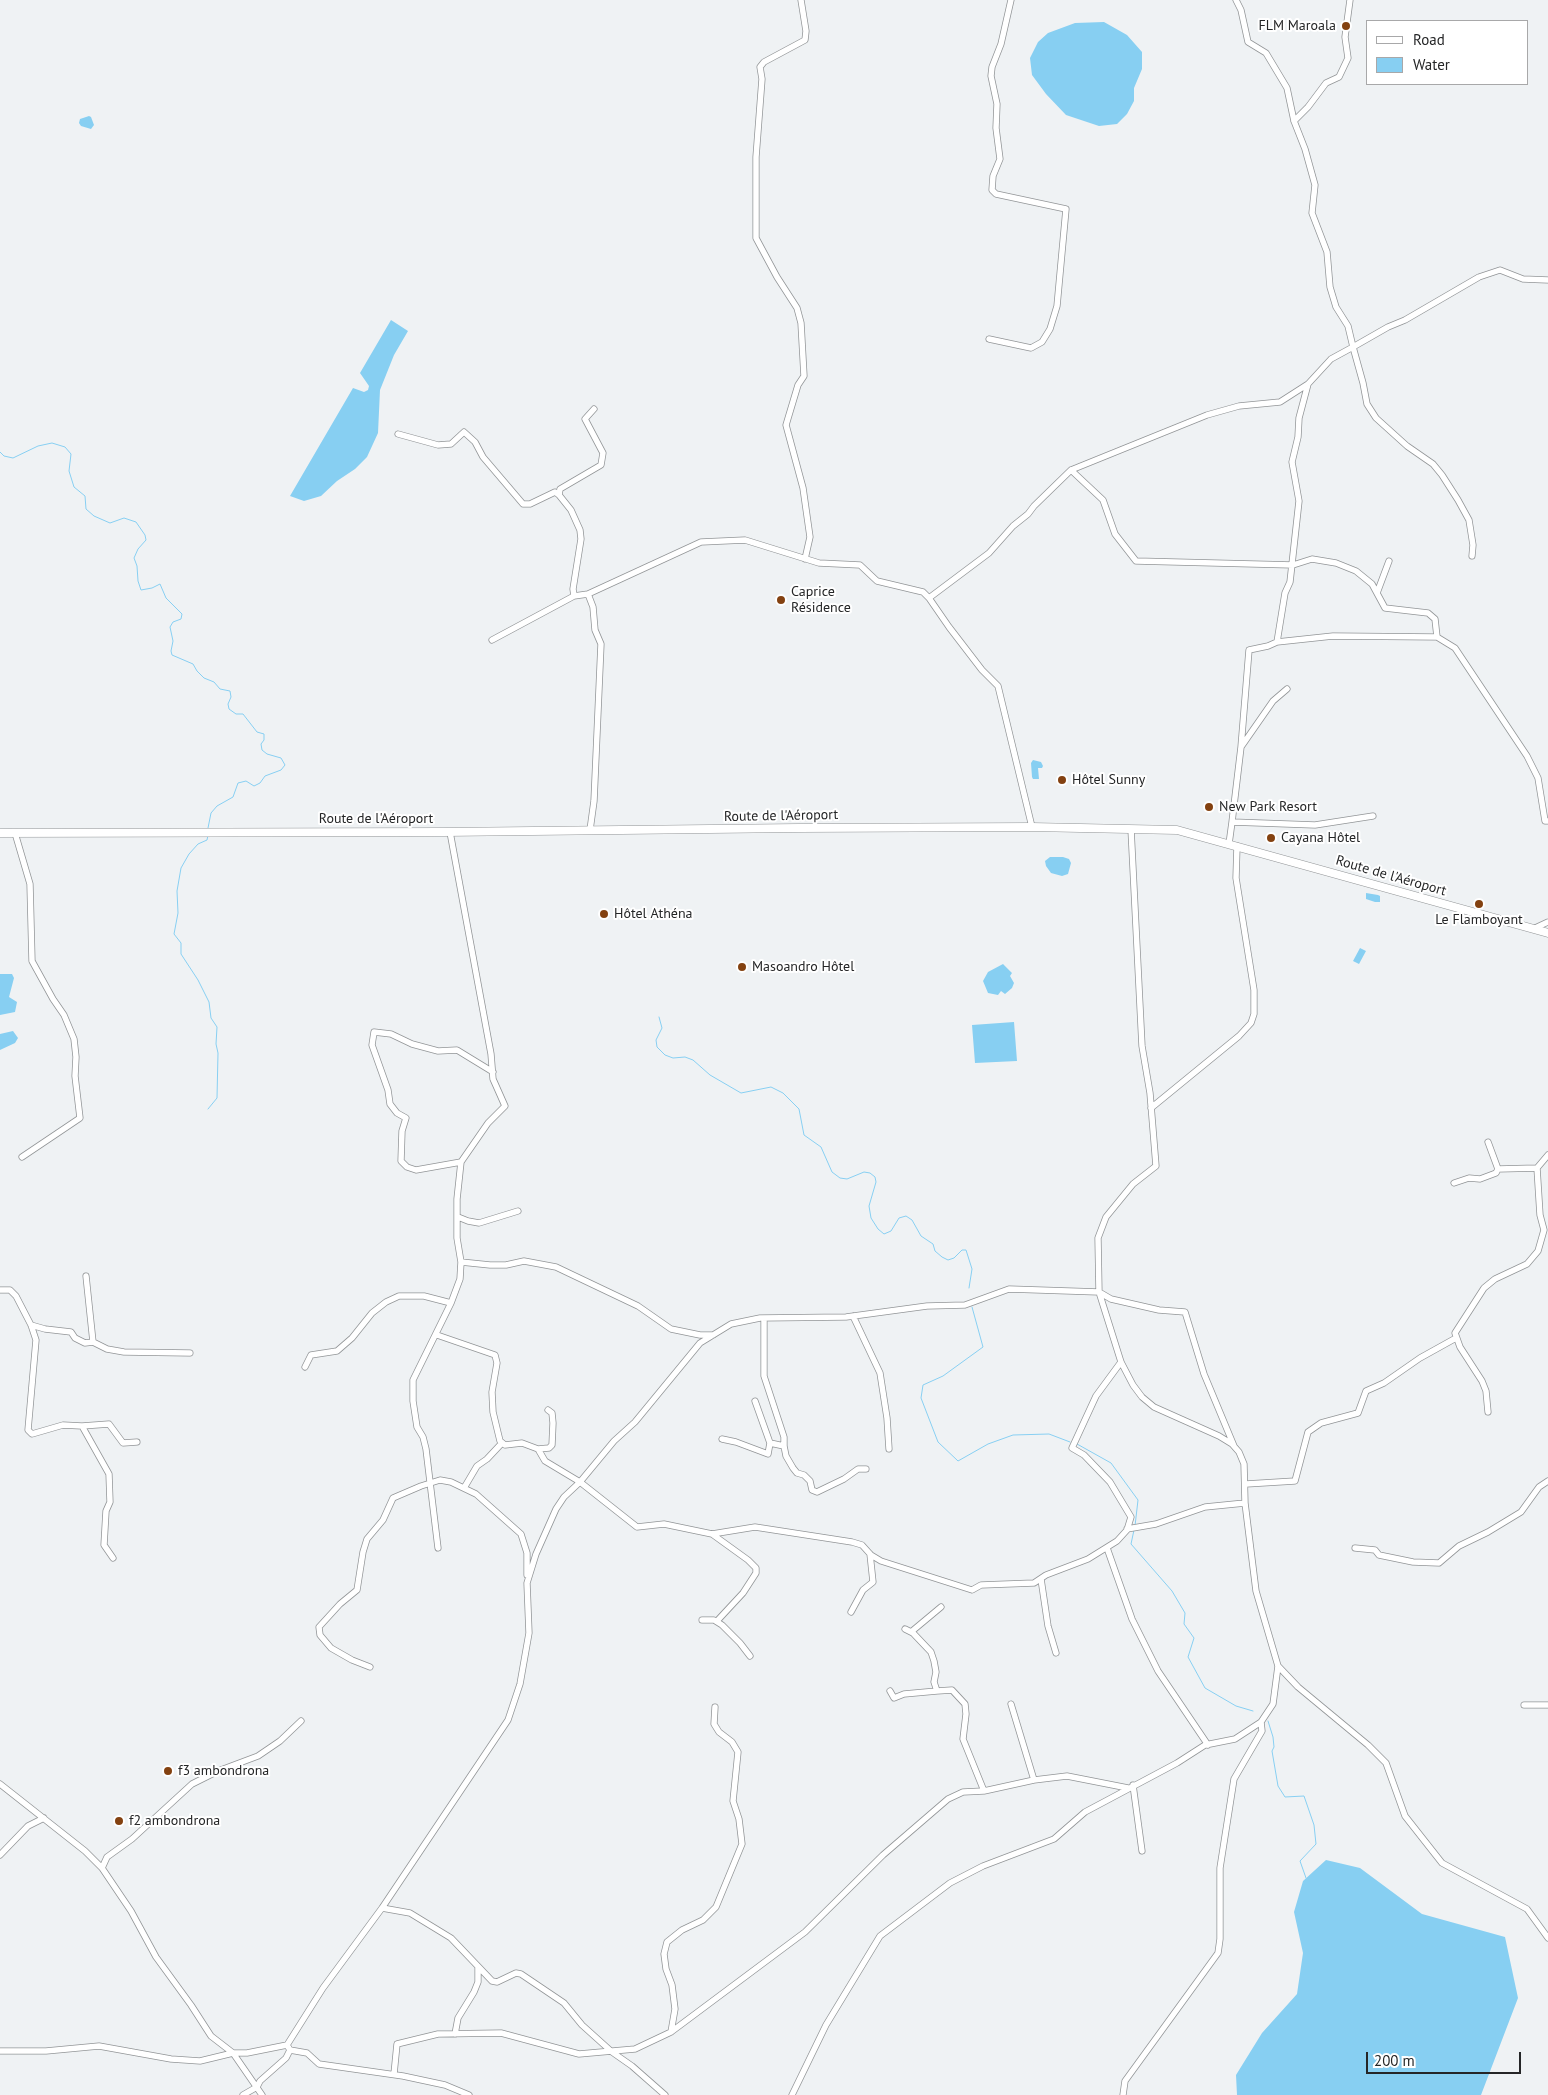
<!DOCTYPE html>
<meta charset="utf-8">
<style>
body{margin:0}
#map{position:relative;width:1548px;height:2095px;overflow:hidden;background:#eff2f4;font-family:"PT Sans",sans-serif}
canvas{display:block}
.legend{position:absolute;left:1366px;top:20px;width:162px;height:65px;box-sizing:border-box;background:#fff;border:1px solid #a8a8a9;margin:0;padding:6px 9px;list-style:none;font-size:15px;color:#252627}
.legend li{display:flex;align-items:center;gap:10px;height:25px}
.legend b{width:25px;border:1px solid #a8a8a9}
.scale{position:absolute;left:1366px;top:2052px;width:155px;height:22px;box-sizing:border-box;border:2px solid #252627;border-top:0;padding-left:6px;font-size:15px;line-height:18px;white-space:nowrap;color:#252627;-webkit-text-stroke:4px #fff;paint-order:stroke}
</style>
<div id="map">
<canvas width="1548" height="2095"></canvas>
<ul class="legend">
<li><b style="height:6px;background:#fff"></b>Road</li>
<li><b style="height:14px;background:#87cff2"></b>Water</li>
</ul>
<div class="scale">200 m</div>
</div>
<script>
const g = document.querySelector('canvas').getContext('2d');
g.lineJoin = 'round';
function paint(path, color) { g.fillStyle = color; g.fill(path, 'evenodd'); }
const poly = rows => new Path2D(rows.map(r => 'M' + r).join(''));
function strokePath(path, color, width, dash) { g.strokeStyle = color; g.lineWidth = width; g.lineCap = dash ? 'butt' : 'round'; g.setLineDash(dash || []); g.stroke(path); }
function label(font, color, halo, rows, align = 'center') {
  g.font = font + ' "PT Sans",sans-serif'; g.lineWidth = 4; g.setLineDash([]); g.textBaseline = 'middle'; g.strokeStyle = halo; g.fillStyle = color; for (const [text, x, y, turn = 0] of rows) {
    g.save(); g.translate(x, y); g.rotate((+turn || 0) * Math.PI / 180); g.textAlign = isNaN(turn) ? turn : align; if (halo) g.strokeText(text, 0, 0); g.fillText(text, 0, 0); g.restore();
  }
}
paint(poly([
 [1104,22,1127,35,1142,52,1142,69,1134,88,1134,101,1127,114,1117,124,1099,126,1066,115,1046,94,1032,75,1030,58,1038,42,1048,33,1075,23],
 [89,116,91,117,94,125,91,129,81,126,79,123,80,119],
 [391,320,408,331,394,355,380,390,378,433,367,457,355,469,337,481,321,496,304,501,290,496,353,388,364,392,368,390,369,386,360,373],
 [1033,760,1041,762,1043,766,1042,768,1038,768,1039,779,1033,779,1032,777,1031,763],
 [1050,857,1063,857,1069,859,1071,863,1068,874,1062,876,1051,873,1046,866,1045,861],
 [1366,893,1378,895,1380,896,1380,902,1375,902,1366,899],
 [1360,948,1366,951,1359,964,1353,961],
 [1003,964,1012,973,1010,976,1014,983,1012,988,1005,994,1001,991,998,995,988,993,983,981,988,972],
 [0,974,12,974,14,978,9,997,17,1002,15,1012,0,1015],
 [1014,1022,1017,1061,975,1063,972,1025],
 [13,1031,18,1038,15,1043,0,1050,0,1034],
 [1326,1860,1360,1868,1422,1914,1505,1937,1518,1998,1481,2095,1237,2095,1236,2075,1262,2033,1297,1994,1303,1953,1294,1912,1303,1881]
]), '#87cff2');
strokePath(poly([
 [0,452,4,456,13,458,38,446,52,443,65,447,71,454,69,471,74,487,85,496,86,509,94,516,110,523,124,518,136,522,145,535,146,540,138,549,134,558,137,566,138,581,141,590,152,588,160,584,166,598,182,614,181,619,173,622,170,627,173,641,171,651,172,655,193,664,197,671,204,678,214,682,220,689,230,691,231,697,228,704,229,709,236,714,243,714,257,732,264,734,264,740,261,744,262,750,267,754,281,758,285,765,281,770,265,776,260,783,254,786,246,781,238,783,233,797,217,806,211,813,208,828],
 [208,835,207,840,198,844,189,854,181,868,177,891,178,913,174,934,181,943,181,954,198,980,209,1002,211,1018,217,1027,216,1044,218,1053,217,1098,208,1109],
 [659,1017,662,1028,656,1040,657,1047,665,1055,673,1058,685,1057,693,1060,710,1075,741,1093,771,1087,783,1093,799,1109,804,1135,821,1147,832,1172,840,1178,847,1179,864,1172,870,1173,875,1177,876,1182,869,1206,871,1218,878,1229,884,1234,891,1231,899,1218,906,1216,912,1220,921,1236,933,1244,935,1251,942,1257,948,1260,954,1258,962,1250,966,1250,972,1269,969,1288],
 [972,1307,983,1347,943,1376,923,1385,921,1398,938,1442,958,1461,988,1444,1013,1435,1049,1434,1070,1442],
 [1077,1444,1111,1463,1138,1500,1135,1526],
 [1134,1530,1131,1544,1172,1591,1185,1613,1184,1624,1194,1638,1188,1657,1205,1688,1236,1706,1253,1711],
 [1268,1721,1273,1737,1274,1747,1272,1751,1278,1786,1285,1797,1304,1796,1314,1825,1316,1844,1300,1861,1306,1878]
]), '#87cff2', 1);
const minor = poly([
 [801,0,806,31,805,40,764,62,760,67,762,79,756,157,756,238,777,277,797,308,801,323,804,376,798,385,786,425,803,488,810,537,805,559],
 [1236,0,1241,10,1248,42,1266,53,1287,88,1294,121,1305,149,1315,185,1312,213,1327,252,1330,287,1336,307,1348,326,1353,347,1331,359,1308,384,1280,402,1239,406,1207,415,1071,470,1103,500,1115,534,1136,561,1293,565,1312,559,1336,563,1356,571,1372,584,1385,608,1428,613,1435,619,1437,637,1455,648,1527,756,1538,778,1545,821,1548,821],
 [1294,121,1308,107,1326,83,1339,77,1348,58,1345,37,1350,0],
 [989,339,1031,348,1042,342,1050,329,1057,306,1066,209,996,194,992,190,993,176,1000,159,996,128,997,104,991,76,992,67,1001,44,1011,0],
 [398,434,438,445,451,444,464,432,475,442,483,457,523,504,530,504,555,492,559,495,571,510,580,530,581,539,573,589,574,596],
 [559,495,560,489,601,465,603,453,585,419,594,409],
 [1472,556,1473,545,1469,520,1458,500,1442,475,1433,464,1407,446,1376,418,1367,404,1363,383,1353,347,1388,327,1405,320,1479,277,1500,270,1523,279,1548,280],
 [1377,593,1389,561],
 [929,598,989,553,1013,526,1028,514,1034,506,1071,470],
 [492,640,574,596,588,594],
 [1277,642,1333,636,1437,637],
 [1241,747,1249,650,1268,646,1277,642,1285,593,1290,582,1299,501,1292,462,1298,437,1299,418,1308,384],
 [1232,822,1241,747,1273,701,1287,689],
 [590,830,594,801,601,644,595,630,593,607,588,594,701,542,745,540,819,563,860,565,877,581,923,592,929,598,949,627,982,670,998,686,1032,827],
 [15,833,30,884,32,961,53,999,64,1015,74,1039,76,1057,75,1076,80,1118,22,1157],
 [1229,844,1232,822,1315,825,1373,816],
 [1533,929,1548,922],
 [1151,1108,1239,1036,1251,1023,1254,1014,1254,990,1236,878,1237,846],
 [1488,1142,1498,1169,1537,1168],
 [461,1162,416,1170,407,1167,401,1161,402,1131,406,1118,397,1113,390,1104,388,1090,372,1045,374,1032,391,1034,412,1044,438,1051,457,1050,493,1072],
 [1454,1183,1469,1178,1480,1179,1496,1173,1498,1169],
 [458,1217,468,1221,479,1223,518,1211],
 [461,1262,490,1265,506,1265,524,1261,556,1267,638,1306,671,1329,700,1335,713,1335],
 [0,1290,10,1290,16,1296,31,1325,36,1340,28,1430,32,1434,63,1425,82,1426,109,1474,110,1502,106,1511,104,1545,113,1558],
 [853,1316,880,1373,887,1418,889,1449],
 [764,1318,764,1376,784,1437,784,1446,786,1456,793,1468,797,1473,804,1475,810,1481,812,1490,817,1492,844,1479,858,1469,866,1469],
 [31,1325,45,1329,71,1332,75,1338,85,1343,93,1342,86,1276],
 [437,1335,495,1355,497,1363,492,1392,493,1412,500,1441,505,1445,522,1443,538,1449,545,1461,580,1482,637,1527,664,1524,712,1534,755,1527,852,1542,862,1545,871,1555,881,1561,972,1590,981,1585,1034,1583,1046,1575,1088,1559,1117,1541,1127,1530,1131,1517,1110,1482,1084,1455,1072,1448,1096,1396,1121,1362],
 [93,1342,107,1349,124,1352,190,1353],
 [305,1367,311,1355,337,1351,352,1338,372,1313,386,1302,399,1296,424,1296,451,1303,460,1279,461,1262,457,1238,457,1199,461,1162,488,1123,505,1106,493,1079,491,1054,450,832],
 [1488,1412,1486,1391,1482,1381,1460,1347,1455,1333,1484,1288,1495,1279,1527,1264,1538,1251,1544,1230,1540,1215,1537,1168,1548,1155],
 [82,1426,109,1424,123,1443,137,1442],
 [722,1439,736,1442,768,1454,770,1443,755,1401],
 [770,1443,784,1446],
 [538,1449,549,1448,552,1445,553,1423,552,1413,548,1410],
 [1246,1484,1295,1481,1308,1432,1321,1423,1358,1413,1366,1391,1384,1383,1420,1358,1456,1338],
 [464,1488,477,1466,487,1459,502,1443],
 [1127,1529,1156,1524,1205,1507,1245,1503],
 [712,1534,748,1560,756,1568,756,1573,743,1593,717,1621],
 [438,1548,426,1449,423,1437,417,1427,413,1401,413,1380,451,1303],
 [1107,1548,1132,1619,1158,1671,1208,1745],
 [1355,1548,1375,1550,1379,1555,1413,1562,1439,1563,1459,1546,1488,1532,1521,1512,1539,1487,1548,1481],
 [1041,1579,1048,1626,1056,1653],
 [851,1612,863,1590,873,1582,870,1554],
 [702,1620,714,1620,722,1625,740,1643,750,1656],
 [905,1629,913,1633,931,1652,934,1661,936,1672,934,1682,937,1691,952,1690,965,1704,966,1714,963,1739,984,1791],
 [911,1632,941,1607],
 [1278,1666,1298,1687,1368,1745,1386,1763,1405,1816,1442,1863,1527,1909,1548,1938],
 [370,1667,352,1660,331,1648,320,1635,319,1627,340,1604,357,1590,363,1552,367,1539,383,1520,393,1498,421,1486,440,1480,451,1482,476,1494,521,1534,527,1553,527,1575],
 [890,1691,894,1698,904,1694,937,1691],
 [1011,1704,1034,1780],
 [1524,1705,1548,1705],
 [0,1784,85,1851,102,1868,131,1911,156,1957,191,2005,211,2036,233,2053,262,2095],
 [1133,1785,1142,1851],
 [0,1855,28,1826,44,1818],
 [102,1868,107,1857,132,1839,192,1784,218,1771,258,1756,280,1741,301,1721],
 [382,1908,410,1913,451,1938,492,1981,497,1982,516,1973,521,1974,564,2003,582,2025,612,2052,632,2066,665,2095],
 [671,2032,675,2009,672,1985,666,1969,664,1954,667,1942,682,1930,703,1920,716,1907,742,1844,739,1819,733,1801,738,1752,732,1742,719,1732,714,1724,715,1707],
 [455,2034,458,2018,474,1992,478,1982,478,1967],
 [287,2045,290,2050,307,2053,319,2064,403,2076,445,2085,469,2095],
 [0,2051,46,2051,99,2046,171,2059,200,2061,233,2053,247,2053,287,2045,323,1988,382,1908,508,1720,520,1684,529,1633,527,1583,536,1554,556,1509,564,1497,580,1482,614,1441,635,1422,700,1343,731,1324,760,1318,846,1317,927,1306,965,1305,1009,1289,1099,1292,1111,1299,1159,1310,1185,1312,1204,1374,1234,1446],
 [394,2074,397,2044,438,2034,501,2033,579,2054,635,2049,671,2032,805,1932,883,1855,948,1799,963,1792,984,1791,1034,1780,1067,1776,1128,1788],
 [243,2095,257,2087,260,2081,286,2058,290,2050],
 [792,2095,826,2025,880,1936,950,1883,983,1866,1054,1839,1085,1812,1177,1763,1205,1745,1235,1739,1261,1722],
 [1123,2095,1125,2081,1218,1953,1220,1939,1220,1868,1234,1779,1262,1731,1261,1722,1273,1704,1278,1666,1256,1591,1245,1503,1244,1464,1239,1452,1232,1444,1219,1436,1154,1407,1142,1397,1133,1385,1121,1362,1099,1292,1098,1238,1106,1217,1133,1184,1156,1166,1150,1093,1142,1046,1131,829]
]);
const major = poly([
 [0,833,444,832,798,828,1032,827,1177,830,1548,933]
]);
strokePath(minor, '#929597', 7);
strokePath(major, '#929597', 9);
strokePath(minor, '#fff', 5.5);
strokePath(major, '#fff', 8);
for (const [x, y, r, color] of [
 [1346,26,5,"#834110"],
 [781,600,5,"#834110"],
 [1062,780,5,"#834110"],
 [1209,807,5,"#834110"],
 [1271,838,5,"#834110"],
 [1479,904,5,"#834110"],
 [604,914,5,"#834110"],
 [742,967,5,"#834110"],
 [168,1771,5,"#834110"],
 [119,1821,5,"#834110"]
]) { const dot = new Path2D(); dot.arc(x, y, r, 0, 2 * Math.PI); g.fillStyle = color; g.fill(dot); strokePath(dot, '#fff', 2); }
label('14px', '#252627', '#fff', [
 ["FLM Maroala",1336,26,"right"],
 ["Caprice",791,592],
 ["Résidence",791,608],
 ["Hôtel Sunny",1072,780],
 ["New Park Resort",1219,807],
 ["Cayana Hôtel",1281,838],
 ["Hôtel Athéna",614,914],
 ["Le Flamboyant",1479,920,"center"],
 ["Masoandro Hôtel",752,967],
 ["f3 ambondrona",178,1771],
 ["f2 ambondrona",129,1821]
], 'left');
label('14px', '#252627', '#fff', [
 ["Route de l'Aéroport",781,816,-1],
 ["Route de l'Aéroport",376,819],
 ["Route de l'Aéroport",1391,876,16]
]);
</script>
